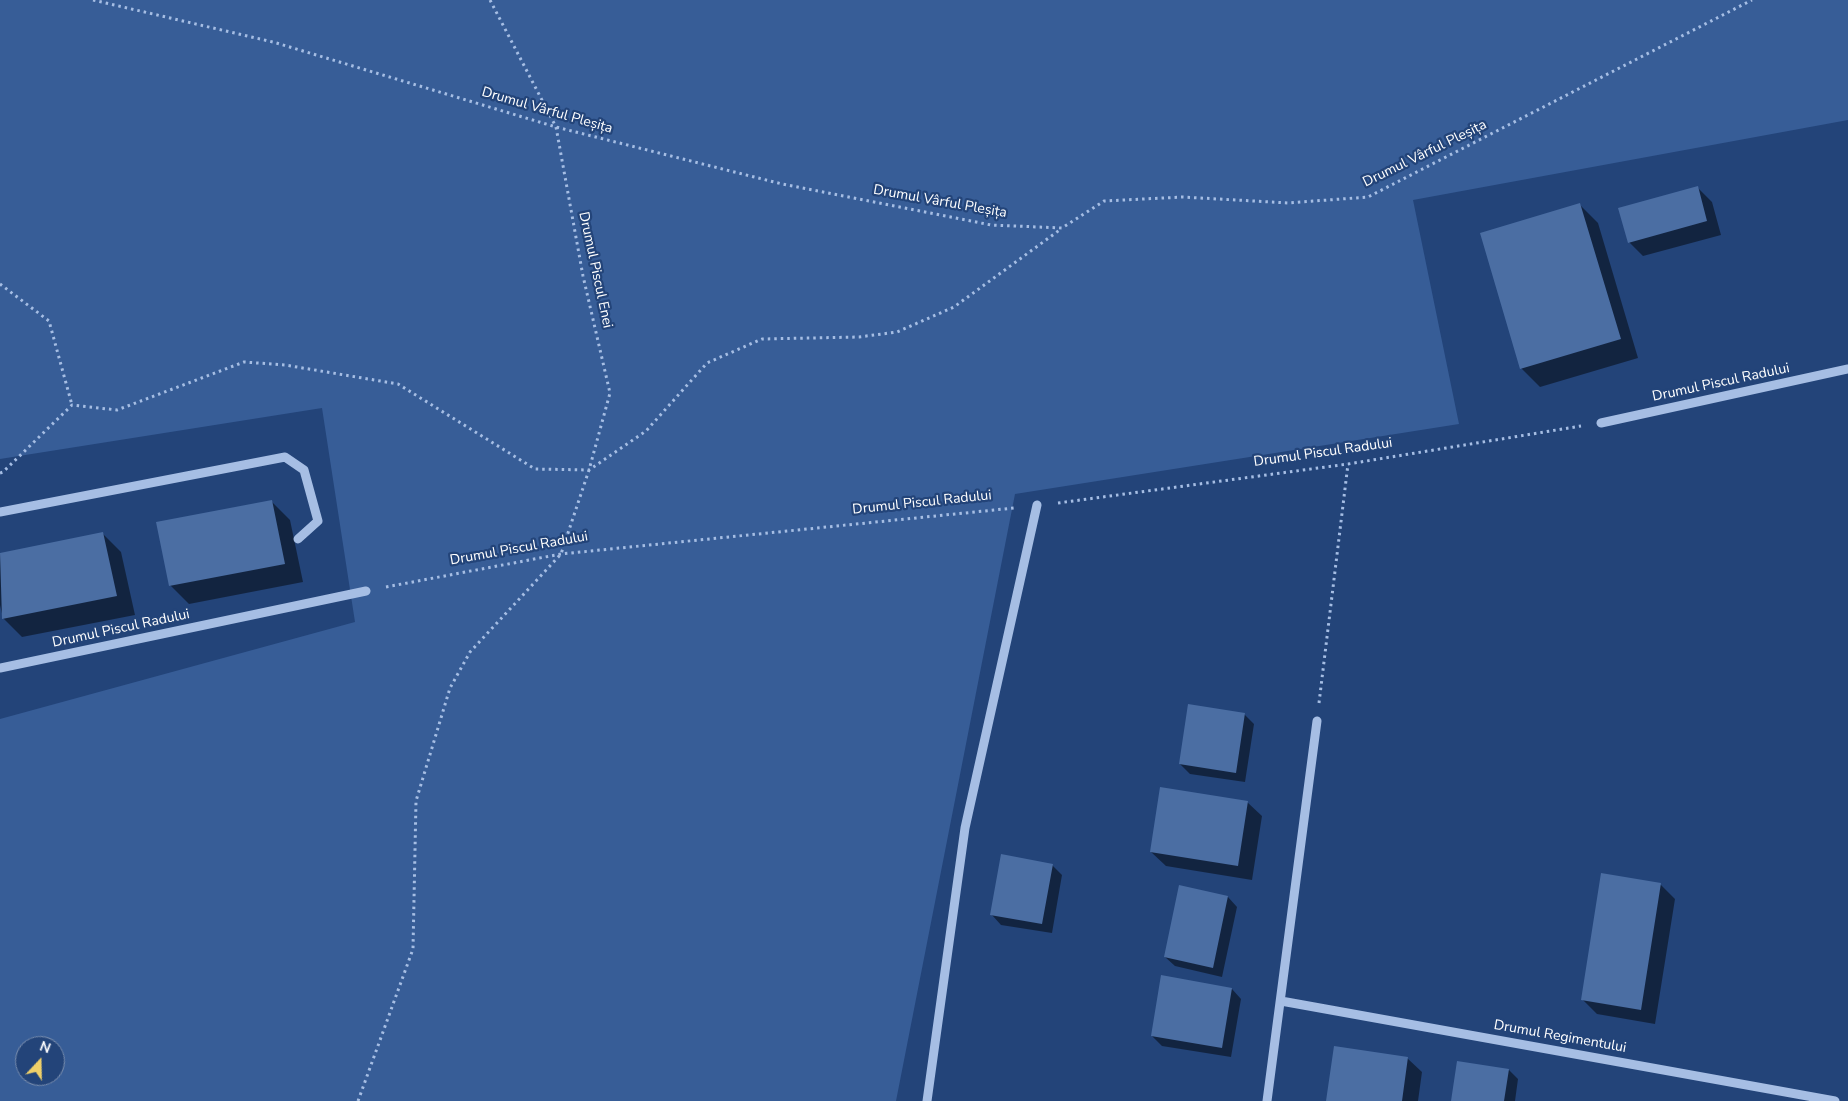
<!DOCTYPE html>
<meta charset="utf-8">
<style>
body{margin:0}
#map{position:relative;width:1848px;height:1101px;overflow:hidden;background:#234479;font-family:"Nunito Sans",sans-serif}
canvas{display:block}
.north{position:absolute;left:15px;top:1036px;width:50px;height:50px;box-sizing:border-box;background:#234479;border:1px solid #7b8faf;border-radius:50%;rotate:21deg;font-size:14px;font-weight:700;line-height:20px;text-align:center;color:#fff}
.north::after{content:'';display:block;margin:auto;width:18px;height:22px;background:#efd069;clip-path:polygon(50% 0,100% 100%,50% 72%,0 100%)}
</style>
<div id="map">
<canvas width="1848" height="1101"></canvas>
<div class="north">N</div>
</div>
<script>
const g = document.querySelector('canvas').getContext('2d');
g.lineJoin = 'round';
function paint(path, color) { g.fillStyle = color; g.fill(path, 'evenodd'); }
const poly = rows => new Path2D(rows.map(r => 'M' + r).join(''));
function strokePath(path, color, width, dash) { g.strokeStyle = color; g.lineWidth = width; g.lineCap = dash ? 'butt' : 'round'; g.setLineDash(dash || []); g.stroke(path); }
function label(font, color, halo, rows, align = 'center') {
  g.font = font + ' "Nunito Sans",sans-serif'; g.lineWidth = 4.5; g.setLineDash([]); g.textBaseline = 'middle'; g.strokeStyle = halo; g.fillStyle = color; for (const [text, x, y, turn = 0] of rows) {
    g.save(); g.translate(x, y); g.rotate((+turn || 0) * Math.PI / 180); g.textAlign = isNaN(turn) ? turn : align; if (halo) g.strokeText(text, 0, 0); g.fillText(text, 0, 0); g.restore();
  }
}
paint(poly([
 [0,0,1848,0,1848,120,1413,200,1459,424,1015,494,896,1101,0,1101,0,719,355,622,322,408,0,459],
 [25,1046,55,1046,55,1076,25,1076]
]), '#375d97');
paint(poly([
 [1697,187,1712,202,1721,235,1643,256,1629,242],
 [1580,205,1598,223,1638,358,1540,387,1521,368],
 [271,501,290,520,303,582,189,604,170,585],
 [103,534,121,552,135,615,22,637,3,618,0,605,0,554],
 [1244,714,1254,724,1245,782,1190,774,1180,764],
 [1247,802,1262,816,1252,880,1166,866,1151,852],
 [1052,865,1062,875,1052,933,1001,925,992,915],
 [1602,875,1661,885,1675,899,1655,1024,1597,1014,1582,999],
 [1180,887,1228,897,1237,907,1222,977,1175,966,1165,957],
 [1232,989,1241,999,1231,1057,1162,1046,1152,1036],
 [1407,1058,1422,1072,1418,1101,1327,1101],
 [1509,1070,1518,1079,1515,1101,1452,1101]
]), '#0007');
paint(poly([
 [1698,186,1707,221,1628,243,1618,208],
 [1580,203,1621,339,1520,369,1480,233],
 [272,500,285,564,169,586,156,522],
 [103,532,117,596,2,619,0,553],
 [1188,704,1245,713,1236,773,1179,764],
 [1160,787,1248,801,1238,866,1150,852],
 [1001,854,1053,864,1042,924,990,915],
 [1601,873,1661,883,1641,1010,1581,1000],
 [1179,885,1228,896,1213,968,1164,957],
 [1161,975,1232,988,1222,1048,1151,1036],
 [1334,1046,1408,1057,1402,1101,1326,1101],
 [1457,1061,1509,1069,1504,1101,1451,1101]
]), '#4b6ea3');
strokePath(poly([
 [93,0,273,42,556,127,782,184,991,225,1062,228,1104,201,1183,197,1288,203,1368,197,1752,0],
 [0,284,49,321,72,405],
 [0,473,3,472,72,405,117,410,244,362,285,365,398,384,535,469,589,470,646,431,707,363,762,339,859,337,897,332,954,307,1061,229],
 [1058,503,1348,464,1581,426],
 [386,587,561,554,1014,508],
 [1319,703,1348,464],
 [358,1101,413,949,416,801,450,688,470,652,561,554,589,470,610,393,583,276,556,127,490,0]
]), '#a6bee4', 3, [2.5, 4]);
strokePath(poly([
 [1601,423,1848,369],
 [0,512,285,457,304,470,318,521,298,539],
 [0,668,366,591],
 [1281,1001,1835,1101],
 [927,1101,965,828,1037,505],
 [1267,1101,1317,721]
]), '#a6bee4', 9);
label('14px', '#fff', '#234479', [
 ["Drumul Vârful Pleșița",547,111,16],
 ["Drumul Vârful Pleșița",1425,154,-26],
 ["Drumul Vârful Pleșița",940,202,10],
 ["Drumul Piscul Enei",595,270,78],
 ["Drumul Piscul Radului",1721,383,-12],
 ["Drumul Piscul Radului",1323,453,-8],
 ["Drumul Piscul Radului",922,503,-6],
 ["Drumul Piscul Radului",519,549,-10],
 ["Drumul Piscul Radului",121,629,-12],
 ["Drumul Regimentului",1560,1037,10]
]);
</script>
